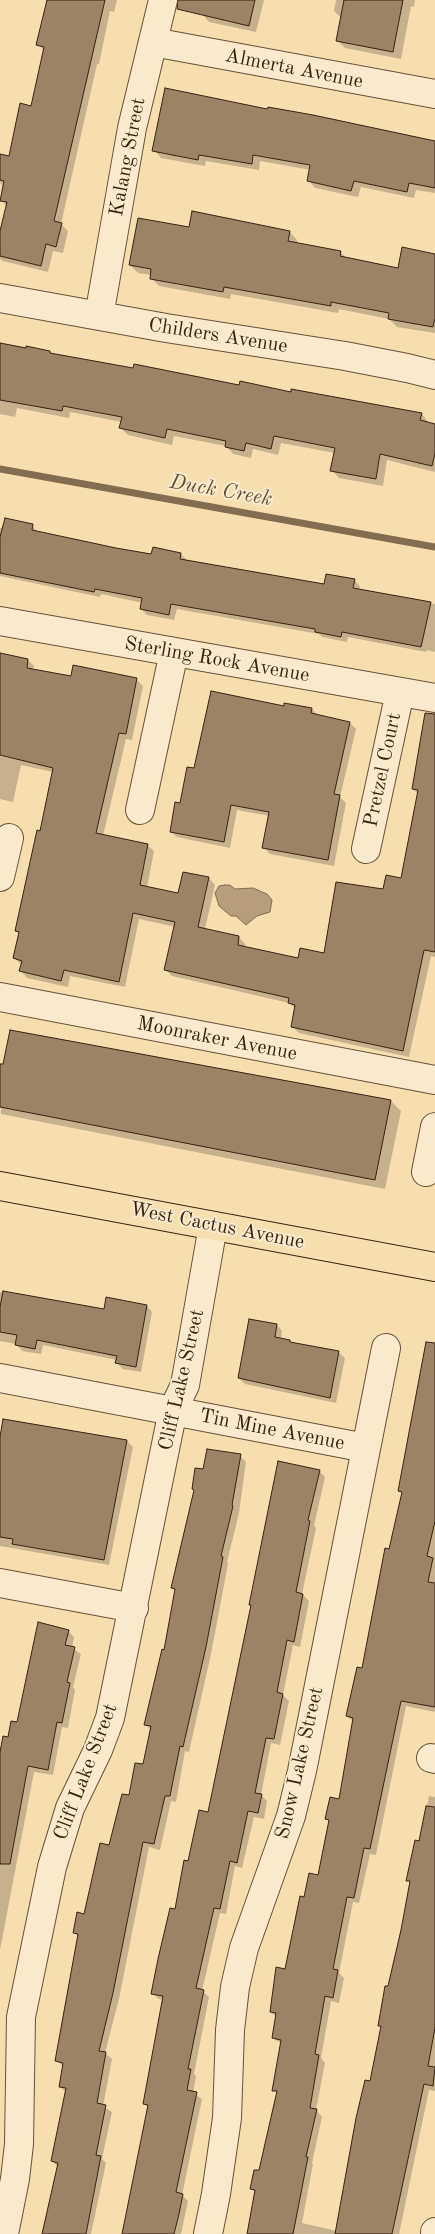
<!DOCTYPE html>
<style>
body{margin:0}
canvas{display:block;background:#f6deaf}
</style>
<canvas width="435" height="2234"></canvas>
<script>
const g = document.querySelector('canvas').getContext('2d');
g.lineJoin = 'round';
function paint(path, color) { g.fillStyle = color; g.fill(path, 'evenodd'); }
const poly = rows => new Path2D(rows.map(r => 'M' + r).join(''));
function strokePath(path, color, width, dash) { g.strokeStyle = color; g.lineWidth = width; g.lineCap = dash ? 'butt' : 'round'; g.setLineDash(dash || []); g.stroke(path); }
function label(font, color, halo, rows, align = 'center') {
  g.font = font + ' "Old Standard TT",serif'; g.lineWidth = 4; g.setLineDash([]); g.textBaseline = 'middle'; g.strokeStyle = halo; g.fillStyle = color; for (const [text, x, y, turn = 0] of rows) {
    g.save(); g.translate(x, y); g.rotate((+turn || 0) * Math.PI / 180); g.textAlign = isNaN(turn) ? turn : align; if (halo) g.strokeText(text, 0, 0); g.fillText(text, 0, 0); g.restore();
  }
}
const water = poly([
 [225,885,230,885,235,889,253,888,267,894,272,900,270,912,257,916,246,925,236,916,231,916,219,906,215,893,219,886,225,885]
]);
paint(water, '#b59e79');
strokePath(water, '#836d4f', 1);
paint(poly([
 [48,0,117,0,114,12,110,11,99,64,97,64,61,224,68,231,63,253,53,251,48,272,3,261,0,259,0,236,7,206,1,200,4,186,0,183,0,158,10,158,32,107,45,51,38,45],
 [205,0,264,0,256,32,209,22,202,14],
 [336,0,415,0,414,7,411,6,401,59,345,48,337,40,341,18,334,11],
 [426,139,435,141,435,193,416,190,414,198,361,187,358,197,315,188,308,180,311,170,260,161,259,170,206,161,205,166,161,158,154,150,426,141],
 [190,229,290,232,297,240,297,244,340,252,348,259,399,269,435,255,435,333,397,327,389,319,339,309,338,313,231,294,230,299,159,286,151,278,151,275,138,273,130,265],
 [0,343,50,352,52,355,240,386,292,394,292,391,422,414,428,422,435,424,435,472,387,460,383,486,339,478,332,470,335,453,281,443,278,455,253,449,251,458,233,454,226,446,174,436,172,445,128,435,121,428,122,422,70,412,69,418,17,408,15,417,0,414],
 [32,525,38,533,152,556,181,554,187,560,325,585,354,580,360,586,359,591,435,604,435,652,427,650,426,652,348,637,347,642,322,637,319,634,177,609,174,620,147,615,141,609,143,603,101,594,100,597,0,576,0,528],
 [0,660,28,660,34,666,33,671,72,677,136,679,143,686,132,740,126,739,103,836,147,845,154,851,147,888,179,895,209,878,215,885,205,929,239,937,245,944,245,947,298,960,325,955,384,891,402,879,418,794,413,789,435,731,435,957,431,956,409,1057,299,1033,292,1027,296,1009,289,1003,172,976,166,970,176,927,139,919,125,987,70,976,68,987,27,978,21,971,22,965,14,958,20,934,17,930,41,832,53,772,21,765,13,802,0,799],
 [285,707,312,709,318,715,350,723,356,729,340,797,346,803,334,866,270,854,264,848,270,816,237,810,230,848,177,837,171,832,195,769],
 [0,1065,391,1101,401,1111,385,1189,1,1114],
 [0,1292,105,1310,147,1306,152,1312,141,1372,123,1369,117,1363,117,1360,43,1345,41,1354,22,1351,16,1344,0,1341],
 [277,1325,282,1331,281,1340,290,1341,292,1344,339,1353,345,1358,336,1403,245,1384,239,1378],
 [435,1352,435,1712,406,1706,376,1855,370,1854,359,1903,353,1902,339,1973,344,1978,339,2003,331,2001,321,2058,325,2063,316,2110,322,2117,312,2163,313,2164,302,2223,337,2231,371,2083,382,2028,379,2025,411,1884,408,1880,420,1843,429,1796,435,1797,435,2091,429,2090,399,2234,248,2234,256,2193,252,2189,260,2172,278,2094,273,2090,282,2044,273,2038,277,2018,271,2012,286,1970,305,1898,319,1877,330,1822,327,1819,340,1800,354,1722,347,1716,363,1669,403,1494,400,1491],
 [4,1420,127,1441,133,1447,109,1565,0,1546,0,1436],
 [240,1456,246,1462,239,1513,227,1562,228,1564,211,1654,189,1752,185,1751,176,1802,171,1801,160,1850,149,1847,119,1999,105,2053,112,2059,103,2106,112,2112,102,2159,106,2163,91,2234,43,2234,58,2167,52,2161,66,2093,60,2086,64,2067,56,2060,78,1936,74,1932,85,1915,130,1797,144,1766,151,1730,145,1724,165,1651,176,1591,172,1587,204,1470],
 [319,1471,325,1477,314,1526,316,1528,302,1594,309,1601,300,1647,293,1645,283,1695,289,1701,280,1745,271,1743,261,1795,267,1801,264,1819,254,1817,242,1868,235,1866,226,1914,220,1913,202,1991,209,1997,194,2074,196,2076,193,2093,202,2099,182,2195,188,2201,181,2234,123,2234,149,2108,144,2103,163,2000,159,1999,153,1994,188,1862,209,1813],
 [68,1631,74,1637,72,1648,81,1654,73,1687,75,1690,68,1728,62,1727,53,1775,34,1772,0,1950,0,1747,2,1748,9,1738]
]), '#0003');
strokePath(poly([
 [0,469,435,547]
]), '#836d4f', 7);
const building = poly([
 [47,0,105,0,54,221,62,223,56,247,46,244,41,266,0,256,0,231,7,202,0,201,4,181,0,180,0,154,9,156,20,103,31,106,44,47,36,45,47,0],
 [178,0,255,0,249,26,177,9,178,0],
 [344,0,403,0,393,52,336,41,344,0],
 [165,88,267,109,268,107,313,115,435,141,435,188,409,183,407,192,354,181,351,191,307,181,310,165,253,155,252,164,199,155,198,160,152,151,165,88],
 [192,211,290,231,288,241,341,251,340,256,398,268,402,247,435,254,435,318,433,327,388,319,389,313,331,302,331,306,224,287,223,292,150,279,151,269,129,265,138,218,189,227,192,211],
 [0,343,26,348,26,346,50,351,50,353,133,368,134,364,239,385,240,381,291,392,291,389,422,413,420,420,435,424,435,453,432,466,380,454,376,479,330,471,335,448,274,436,271,449,246,443,244,451,225,447,226,441,167,429,165,438,119,428,122,417,63,406,62,411,0,400,0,343],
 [5,518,33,524,32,530,116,548,151,554,153,547,181,553,180,559,324,584,326,574,355,579,353,588,431,602,421,647,342,632,341,637,315,632,315,629,171,604,169,615,140,609,142,598,95,589,94,592,0,573,0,537,5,518],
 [0,653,28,659,27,668,71,676,73,665,137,678,126,734,119,733,96,833,148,844,140,885,178,893,183,872,209,877,198,927,239,936,238,945,298,958,300,948,324,953,336,882,383,889,386,875,401,878,418,790,412,789,425,713,435,714,435,952,424,950,403,1051,291,1027,295,1005,288,1003,289,998,164,970,175,922,133,913,119,982,64,970,61,981,19,971,22,961,13,958,19,932,15,931,37,830,40,831,53,768,0,755,0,653],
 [211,691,284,706,284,703,312,708,311,713,350,722,334,794,340,795,328,860,262,848,269,812,231,805,224,842,170,832,175,802,180,803,187,767,194,768,211,691],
 [10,1030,391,1100,375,1180,0,1107,0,1064,3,1064,10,1030],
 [3,1291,104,1309,106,1297,147,1305,136,1367,115,1363,117,1356,37,1340,35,1349,15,1345,17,1335,0,1332,0,1307,3,1291],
 [249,1319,277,1324,275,1337,290,1340,290,1342,339,1351,330,1398,238,1378,249,1319],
 [426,1342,435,1343,435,1521,427,1556,433,1558,428,1582,435,1583,435,1707,401,1701,370,1849,364,1848,354,1898,347,1897,333,1969,338,1970,333,1998,325,1996,315,2054,319,2055,310,2108,317,2109,306,2157,308,2157,293,2234,247,2234,255,2190,250,2189,254,2170,259,2170,277,2091,272,2091,281,2040,272,2038,276,2013,270,2012,276,1967,285,1969,300,1896,304,1897,309,1873,318,1875,329,1820,325,1819,330,1797,339,1799,353,1718,346,1716,357,1667,362,1668,385,1548,389,1549,402,1492,398,1491,426,1342],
 [3,1419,127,1440,104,1560,12,1544,13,1539,0,1537,0,1437,3,1419],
 [207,1449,241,1454,232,1505,233,1506,221,1556,223,1557,206,1647,183,1747,180,1746,170,1796,165,1796,154,1844,143,1842,113,1993,99,2051,106,2052,97,2103,106,2105,96,2155,101,2156,86,2234,42,2234,58,2163,51,2161,66,2088,59,2087,63,2063,55,2061,78,1934,73,1933,77,1912,84,1914,100,1843,109,1845,122,1794,129,1795,135,1763,143,1764,151,1726,144,1725,162,1649,164,1650,175,1589,171,1588,194,1490,192,1489,195,1468,203,1469,207,1449],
 [278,1461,320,1470,308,1520,310,1521,296,1592,303,1594,294,1642,287,1640,277,1692,283,1694,274,1739,266,1738,255,1793,262,1794,258,1813,248,1811,237,1863,230,1861,220,1909,214,1908,196,1988,204,1990,188,2069,191,2069,187,2090,197,2092,176,2192,183,2194,179,2214,174,2234,122,2234,148,2105,143,2104,163,1996,151,1994,158,1959,170,1908,175,1909,184,1860,188,1861,199,1810,208,1812,251,1605,249,1605,278,1461],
 [38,1622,69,1630,65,1645,75,1647,67,1682,70,1683,62,1723,57,1722,48,1770,28,1766,10,1864,0,1864,0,1752,3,1736,8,1737,11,1721,17,1722,38,1622],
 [426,1806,435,1807,435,2028,428,2066,435,2067,433,2086,424,2084,392,2234,335,2234,356,2118,365,2080,370,2081,381,2026,378,2026,385,1986,388,1986,401,1930,410,1881,406,1881,415,1840,419,1841,426,1806]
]);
paint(building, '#9b8463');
strokePath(building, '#382311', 1);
const minor = poly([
 [153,42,435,94],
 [0,298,166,328,345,356,407,368,435,375],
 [99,316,132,128,163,0],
 [0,621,435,698],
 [140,810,174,652],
 [366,849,400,692],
 [0,877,9,838],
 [0,997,435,1080],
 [426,1172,435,1127],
 [0,1378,366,1448],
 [0,1583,134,1608],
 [431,1758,435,1759],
 [4,2234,15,2179,19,2144,21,2017,52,1867,70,1808,98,1750,110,1718,173,1410,185,1385,213,1226],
 [208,2234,216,2194,227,2118,230,2030,235,1987,244,1948,291,1816,302,1771,386,1348],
 [435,2234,435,2232]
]);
const major = poly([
 [0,1186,435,1267]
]);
strokePath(minor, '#685238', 30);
strokePath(major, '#382311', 30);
strokePath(minor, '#f9eacb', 28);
strokePath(major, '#f6deaf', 28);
label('20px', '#382311', '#f9eacb', [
 ["Almerta Avenue",294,69,11],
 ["Kalang Street",128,157,-79],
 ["Childers Avenue",218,336,9],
 ["Sterling Rock Avenue",217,660,10],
 ["Pretzel Court",383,770,-78],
 ["Moonraker Avenue",217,1039,11],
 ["West Cactus Avenue",217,1226,11],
 ["Cliff Lake Street",182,1380,-77],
 ["Tin Mine Avenue",272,1430,11],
 ["Snow Lake Street",300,1763,-77],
 ["Cliff Lake Street",86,1772,-69]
]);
label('italic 21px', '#644e35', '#f9eacb', [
 ["Duck Creek",221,491,10]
]);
</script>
